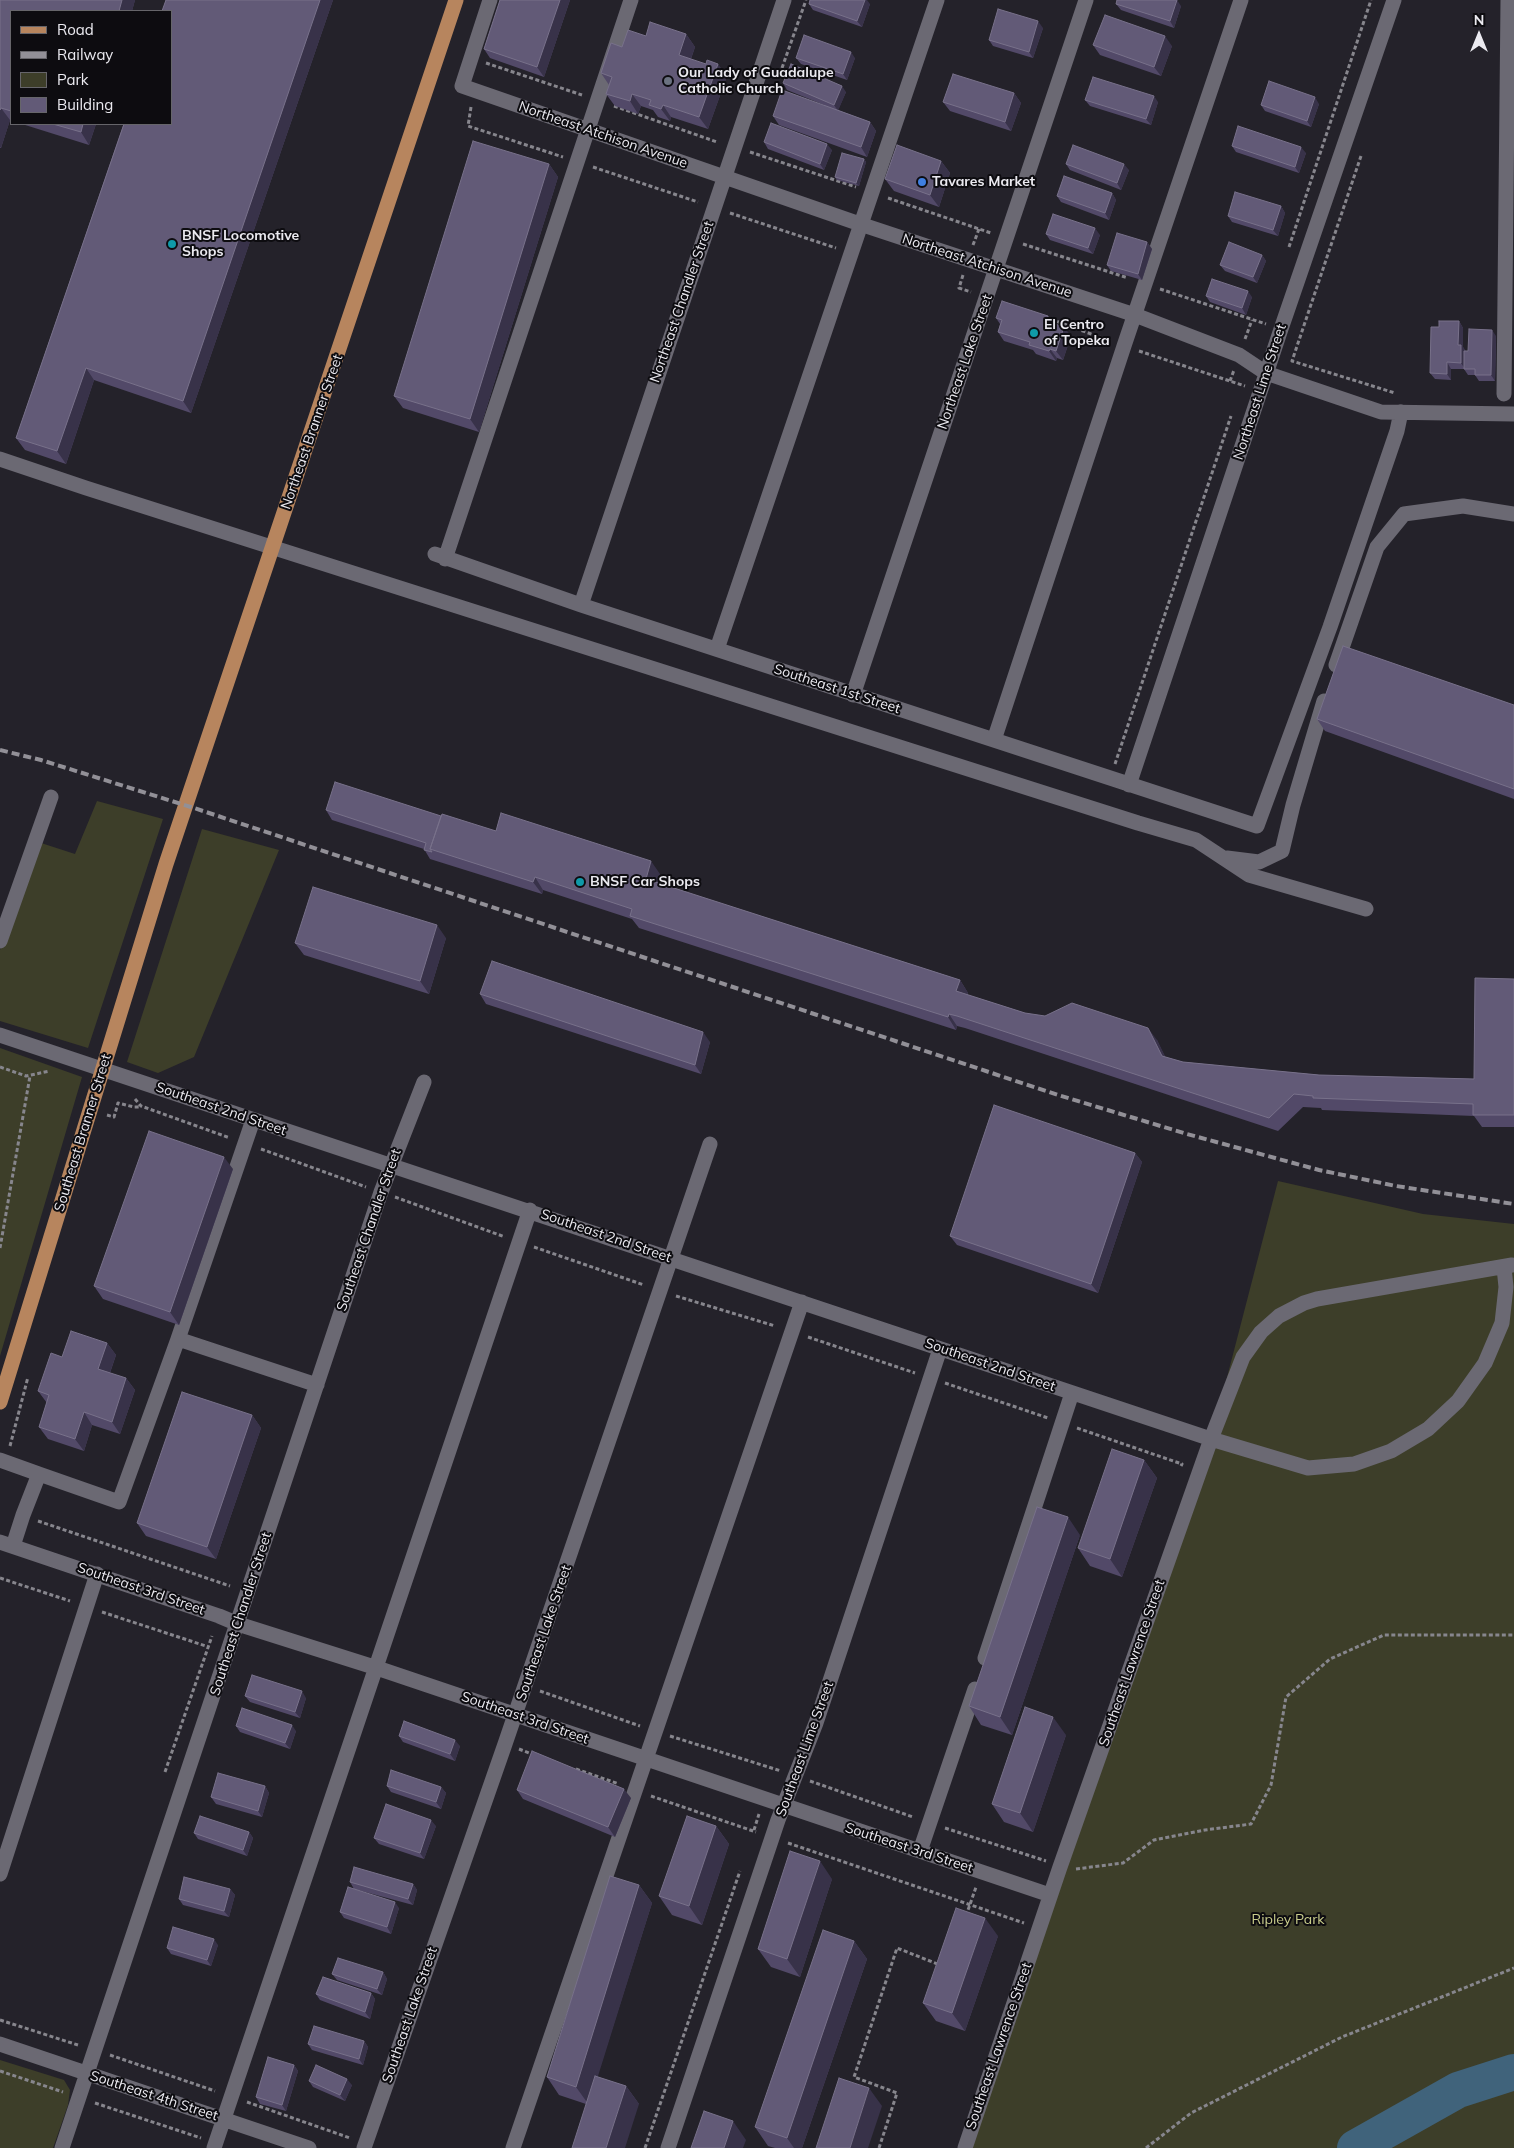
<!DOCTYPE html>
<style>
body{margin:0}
#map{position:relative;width:1514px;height:2148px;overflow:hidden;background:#24222a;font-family:Mulish,sans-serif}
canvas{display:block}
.legend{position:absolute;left:10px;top:10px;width:162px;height:115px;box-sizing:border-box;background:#0d0c10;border:1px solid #66656a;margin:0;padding:6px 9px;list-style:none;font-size:15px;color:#ebeaf0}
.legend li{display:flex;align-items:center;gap:10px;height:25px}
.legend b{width:25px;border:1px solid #66656a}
.north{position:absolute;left:1454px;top:10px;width:50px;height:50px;-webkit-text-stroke:4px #0d0c10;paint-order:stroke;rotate:0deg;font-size:14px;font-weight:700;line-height:20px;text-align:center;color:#ebeaf0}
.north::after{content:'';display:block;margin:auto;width:18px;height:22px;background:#ebeaf0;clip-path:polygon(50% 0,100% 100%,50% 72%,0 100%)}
</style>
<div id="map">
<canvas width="1514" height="2148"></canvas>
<ul class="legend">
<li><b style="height:6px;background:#b7855e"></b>Road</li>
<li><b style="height:6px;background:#929097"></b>Railway</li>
<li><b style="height:14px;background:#3d3e29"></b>Park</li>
<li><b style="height:14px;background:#625a77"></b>Building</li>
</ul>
<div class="north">N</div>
</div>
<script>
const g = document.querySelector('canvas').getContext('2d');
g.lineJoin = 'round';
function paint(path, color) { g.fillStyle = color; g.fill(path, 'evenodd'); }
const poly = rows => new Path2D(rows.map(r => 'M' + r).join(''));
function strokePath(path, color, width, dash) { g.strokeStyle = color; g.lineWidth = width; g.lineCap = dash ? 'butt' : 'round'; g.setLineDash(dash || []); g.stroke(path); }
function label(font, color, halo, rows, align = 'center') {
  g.font = font + ' Mulish,sans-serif'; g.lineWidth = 4; g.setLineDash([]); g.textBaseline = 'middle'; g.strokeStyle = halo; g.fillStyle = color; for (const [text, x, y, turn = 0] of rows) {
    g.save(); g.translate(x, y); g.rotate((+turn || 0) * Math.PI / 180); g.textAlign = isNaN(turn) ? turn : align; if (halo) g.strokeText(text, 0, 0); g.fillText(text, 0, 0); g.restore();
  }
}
paint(poly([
 [97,801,163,819,88,1048,0,1021,0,950,38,842,75,854],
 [202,829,279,850,194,1057,158,1073,127,1062],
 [0,1048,82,1077,0,1356],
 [1278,1181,1423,1214,1514,1224,1514,2148,972,2148,1211,1439],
 [0,2060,64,2080,70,2090,68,2105,53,2148,0,2148]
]), '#3d3e29');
strokePath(poly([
 [1355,2148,1458,2090,1514,2072]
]), '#40637b', 36);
strokePath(poly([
 [486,63,582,95],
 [782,68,806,0],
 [614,106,717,142],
 [471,107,468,126,563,157],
 [750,152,856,187],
 [1361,156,1292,361,1395,393],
 [593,167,698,202],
 [888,198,991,233],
 [730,213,836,248],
 [1023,244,1128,278],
 [973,245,979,229],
 [1289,247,1371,0],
 [963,275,959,288,971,292],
 [1160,289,1266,324],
 [1045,317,1110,341],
 [1245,339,1252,320],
 [1139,351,1245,386],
 [1230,381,1234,370],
 [1115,764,1231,416],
 [0,1067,26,1076,50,1071],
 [135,1099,141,1106,230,1138],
 [107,1115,114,1117,118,1103,134,1107,141,1107],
 [261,1149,366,1187],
 [395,1197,505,1237],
 [534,1247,644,1285],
 [0,1248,30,1076],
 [676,1296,775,1326],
 [808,1337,915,1373],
 [945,1383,1048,1418],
 [1077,1428,1182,1464,1181,1466],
 [10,1446,28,1377],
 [38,1521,230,1586],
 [0,1578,70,1601],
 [102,1612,209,1647],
 [540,1691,640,1726],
 [670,1736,781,1771],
 [519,1749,534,1755],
 [576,1769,619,1784],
 [165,1772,212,1636],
 [810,1781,913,1817],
 [651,1796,756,1832],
 [945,1828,1046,1861],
 [754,1830,759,1814],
 [788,1843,1024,1923],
 [1076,1869,1123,1863,1154,1840,1205,1830,1251,1824,1271,1785,1286,1697,1330,1659,1384,1635,1514,1635],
 [966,1916,976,1887],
 [0,2020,78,2045],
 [110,2055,215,2091],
 [0,2071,63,2092],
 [247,2102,350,2138],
 [95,2103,201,2138],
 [645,2148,740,1871],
 [879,2148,897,2093,854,2077,897,1948,940,1965],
 [1146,2148,1191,2113,1342,2037,1514,1968]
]), '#87868d', 3, [4, 2.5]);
strokePath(poly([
 [490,0,462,86,860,224,1135,315,1239,355,1266,373,1381,412,1514,414],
 [1504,394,1508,0],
 [0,459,86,488,1138,823,1196,840,1249,875,1366,909],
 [435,554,581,605,1257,826,1330,627,1397,431,1401,412],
 [445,559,631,0],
 [581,605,784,0],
 [717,649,937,0],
 [1336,665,1377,547,1404,514,1463,506,1514,514],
 [853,695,1086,0],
 [994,740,1124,346,1241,0],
 [1129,785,1281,329,1394,0],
 [1227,858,1259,862,1282,851,1293,805,1324,701],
 [0,941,51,797],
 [0,1035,1211,1439,1308,1468,1354,1464,1391,1451,1428,1429,1458,1401,1485,1363,1502,1323,1506,1287,1504,1267],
 [178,1339,253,1120],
 [0,1460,39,1474],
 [0,1542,219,1616,238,1624,377,1668,1050,1895],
 [13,1546,23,1515,39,1474,119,1502,178,1339,317,1385],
 [985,1658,1072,1393],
 [920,1851,975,1689],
 [0,1874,97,1574],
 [0,2044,309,2148],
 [62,2148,381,1192,424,1082],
 [214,2148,530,1210],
 [364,2148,505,1744,710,1144],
 [513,2148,802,1302],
 [668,2148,778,1820,816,1723,940,1349],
 [965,2148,1060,1867,1211,1439,1243,1357,1261,1332,1279,1316,1304,1303,1317,1299,1512,1265]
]), '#6b6973', 15);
strokePath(poly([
 [0,1402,166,864,456,0]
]), '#b7855e', 15);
strokePath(poly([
 [0,750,41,760,194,808,1058,1095,1187,1134,1319,1170,1396,1186,1514,1204]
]), '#929097', 4, [8, 4]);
paint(poly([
 [0,0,135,0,132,11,11,11,11,120,10,120,1,148,0,148],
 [166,0,333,0,191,413,94,380,66,464,25,450,16,438],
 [500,0,570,0,544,77,490,58,484,49],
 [809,4,870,4,862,27,813,10],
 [1116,4,1181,6,1174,28,1121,10],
 [1043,28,1033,58,993,46,989,40],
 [686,34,695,47,691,59,727,76,708,129,671,117,670,121,658,117,653,110,641,106,638,114,615,106,606,94,609,85,601,73,622,47,646,36],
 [1093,45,1172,46,1161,76,1100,55],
 [796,58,855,58,847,80,801,64],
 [783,83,846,92,838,110,870,122,876,131,867,157,779,125,773,116,824,105,787,90],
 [1014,93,1021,103,1011,131,950,111,943,102],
 [1085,100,1158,102,1151,125,1090,106],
 [1319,104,1311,127,1265,111,1261,105],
 [22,124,96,124,89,145],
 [764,142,832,150,824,170,768,149],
 [1232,146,1306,153,1299,173,1236,152],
 [864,159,866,162,859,186,837,180,835,177],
 [941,161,950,173,939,207,894,191,885,179],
 [549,164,558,177,479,432,403,408,394,396],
 [1066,164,1129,170,1121,190,1070,170],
 [1112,193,1116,200,1109,220,1061,202,1057,196],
 [1281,206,1285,213,1278,236,1232,222,1228,216],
 [1046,234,1100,235,1093,254,1050,240],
 [1147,242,1152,249,1142,280,1111,271,1107,265],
 [1262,255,1266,261,1257,283,1225,271,1220,265],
 [1206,296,1252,297,1246,315,1210,302],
 [996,318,1052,323,1071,336,1063,360,1057,358,1056,361,1036,354,1033,350,1004,341,998,332,1000,324],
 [1459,321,1463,328,1463,347,1465,351,1468,351,1496,336,1495,381,1479,381,1475,375,1468,375,1464,369,1451,369,1451,380,1435,379,1430,373],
 [1514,705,1514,799,1325,731,1317,719],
 [326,810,441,816,496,831,660,874,657,883,960,980,968,993,968,995,1025,1013,1157,1040,1165,1057,1183,1062,1319,1075,1474,1079,1514,979,1514,1127,1482,1127,1474,1116,1322,1110,1321,1108,1303,1107,1278,1131,965,1028,957,1026,956,1030,639,928,632,919,543,890,542,894,430,859,424,849,332,820],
 [446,938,429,994,304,955,295,943],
 [480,994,710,1042,701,1074,486,1004],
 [1135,1153,1142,1162,1098,1293,957,1245,950,1236],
 [233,1169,179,1325,103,1299,94,1286],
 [107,1343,116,1355,110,1373,126,1378,135,1390,120,1434,92,1425,84,1451,48,1439,39,1427,47,1403,38,1391,62,1357],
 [252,1415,261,1428,216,1559,146,1536,137,1523],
 [1144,1460,1157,1478,1122,1577,1090,1566,1078,1548],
 [1080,1535,1012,1735,981,1725,969,1706],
 [245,1696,306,1698,300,1718,250,1702],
 [236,1726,296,1731,290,1749,240,1732],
 [1066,1735,1033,1832,1004,1822,992,1804],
 [399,1736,460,1746,455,1761,403,1742],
 [265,1786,269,1793,262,1817,216,1804,211,1797],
 [387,1786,441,1787,446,1793,441,1809,391,1792],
 [517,1790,631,1798,615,1837,523,1799],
 [436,1826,424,1859,379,1844,374,1838],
 [716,1826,729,1844,702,1925,672,1915,659,1896],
 [249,1832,253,1838,247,1856,198,1839,194,1833],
 [832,1879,800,1977,771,1967,758,1949],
 [350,1882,413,1884,417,1890,413,1905,354,1889],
 [639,1885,652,1903,597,2077,626,2086,639,2104,586,2104,559,2095,547,2077],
 [230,1889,235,1895,229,1917,183,1905,179,1899],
 [399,1908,391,1934,344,1918,340,1912],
 [998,1936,965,2031,936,2021,923,2003],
 [854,1941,867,1959,802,2148,775,2148,768,2146,755,2127],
 [218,1945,211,1966,171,1954,167,1948],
 [383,1972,387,1979,382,1995,337,1980,332,1974],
 [371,1993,375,1999,370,2019,320,2000,316,1994],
 [364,2041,368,2047,363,2065,312,2050,308,2044],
 [294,2065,298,2071,286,2111,260,2104,256,2097],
 [309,2081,352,2085,345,2101,313,2087]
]), '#524968');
paint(poly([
 [122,0,135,0,132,11,119,11],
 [320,0,333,0,191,413,183,401],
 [560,0,570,0,544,77,537,67],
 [865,0,867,0,870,4,862,27,857,21],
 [1177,0,1181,6,1174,28,1170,21],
 [1038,21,1043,28,1033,58,1029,52],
 [686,34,695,47,688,67,679,55],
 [1165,36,1172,46,1161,76,1154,67],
 [851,52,855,58,847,80,843,74],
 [718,64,727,76,708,129,699,117],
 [842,86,846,92,838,111,834,105],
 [1014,93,1021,103,1011,131,1005,122],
 [632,94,641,106,638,114,630,101],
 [1154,96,1158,102,1151,125,1146,119],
 [1315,97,1319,104,1311,127,1307,121],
 [663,105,671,117,670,121,661,109],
 [1,108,10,120,1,148,0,147,0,110],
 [870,122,876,131,867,157,861,147],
 [83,124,96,124,89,145,81,132],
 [827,144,832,150,824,170,820,164],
 [1301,147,1306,153,1299,173,1295,167],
 [864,159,866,162,859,186,856,183],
 [941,161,950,173,939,207,930,195],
 [549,164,558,177,479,432,470,419],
 [1124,164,1129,170,1121,190,1117,183],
 [1112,193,1116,200,1109,220,1105,213],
 [1281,206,1285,213,1278,236,1273,230],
 [1095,228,1100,235,1093,254,1088,248],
 [1147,242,1152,249,1142,280,1138,274],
 [1262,255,1266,261,1257,283,1253,277],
 [1248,291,1252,297,1246,315,1242,308],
 [1048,316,1054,326,1046,321],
 [1459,321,1463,328,1463,347,1466,351,1465,369,1461,363,1458,345],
 [1064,327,1071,336,1063,360,1056,351],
 [1492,330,1496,336,1495,381,1491,375],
 [1050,349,1057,358,1056,361,1049,351],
 [1447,362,1451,369,1451,380,1447,374],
 [86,368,94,380,66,464,57,451],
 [651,861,660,874,654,892,646,879],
 [535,877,543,890,542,894,533,882],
 [437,925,446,938,429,994,420,981],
 [960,980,968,993,965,1003,956,991],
 [949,1014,957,1026,956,1030,948,1017],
 [1148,1028,1157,1040,1171,1068,1162,1056],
 [703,1032,710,1042,701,1074,695,1065],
 [1135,1153,1142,1162,1098,1293,1091,1284],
 [224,1157,233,1169,179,1325,170,1312],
 [107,1343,116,1355,107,1381,98,1369],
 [126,1378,135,1390,120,1434,112,1422],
 [84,1412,92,1425,84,1451,75,1439],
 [252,1415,261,1428,216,1559,207,1547],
 [1144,1460,1157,1478,1122,1577,1110,1559],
 [1068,1517,1080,1535,1012,1735,1000,1717],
 [302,1691,306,1698,300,1718,295,1712],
 [1053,1717,1066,1735,1033,1832,1020,1813],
 [292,1725,296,1731,290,1749,285,1743],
 [455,1740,460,1746,455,1761,450,1754],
 [265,1786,269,1793,262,1817,258,1811],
 [441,1787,446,1793,441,1809,436,1802],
 [624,1789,631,1798,615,1837,608,1827],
 [431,1820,436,1826,424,1859,420,1853],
 [716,1826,729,1844,702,1925,689,1906],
 [249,1832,253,1838,247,1856,243,1850],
 [820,1861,832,1879,800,1977,787,1959],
 [413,1884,417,1890,413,1905,408,1899],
 [639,1885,652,1903,589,2105,576,2087],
 [230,1889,235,1895,229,1917,224,1911],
 [395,1902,399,1908,391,1934,387,1927],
 [985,1918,998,1936,965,2031,952,2013],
 [214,1939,218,1945,211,1966,207,1960],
 [854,1941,867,1959,802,2148,794,2148,787,2138],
 [383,1972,387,1979,382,1995,377,1989],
 [371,1993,375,1999,370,2019,365,2012],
 [364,2041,368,2047,363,2065,359,2059],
 [294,2065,298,2071,286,2111,282,2105],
 [347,2079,352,2085,345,2101,340,2095],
 [626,2086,639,2104,625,2148,606,2148],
 [869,2088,882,2106,868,2148,850,2148],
 [733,2121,746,2140,743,2148,724,2148]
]), '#383249');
const building = poly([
 [0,0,122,0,119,11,11,11,11,111,1,108,0,110,0,0],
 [166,0,320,0,183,401,86,368,57,451,16,438,124,124,171,124,171,11,162,11,166,0],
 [500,0,560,0,537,67,484,49,500,0],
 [810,0,865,0,857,21,809,4,810,0],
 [1117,0,1177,0,1170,21,1116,4,1117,0],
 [998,9,1038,21,1029,52,989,40,998,9],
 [1105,15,1165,36,1154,67,1093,45,1105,15],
 [650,22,686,34,679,55,706,64,707,60,718,64,699,117,663,105,661,109,649,105,651,100,632,94,630,101,606,94,612,77,601,73,611,43,622,47,628,30,646,36,650,22],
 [804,35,851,52,843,74,796,58,804,35],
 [791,64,842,86,834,105,783,83,791,64],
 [953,74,1014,93,1005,122,943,102,953,74],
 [1093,77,1154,96,1146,119,1085,100,1093,77],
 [1269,81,1315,97,1307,121,1261,105,1269,81],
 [782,90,870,122,861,147,773,116,782,90],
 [771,123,827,144,820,164,764,142,771,123],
 [53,124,83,124,81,132,53,124],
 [1238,126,1301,147,1295,167,1232,146,1238,126],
 [473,141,549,164,470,419,394,396,473,141],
 [897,145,941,161,930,195,885,179,897,145],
 [1073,145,1124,164,1117,183,1066,164,1073,145],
 [842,153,864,159,856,183,835,177,842,153],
 [1064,176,1112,193,1105,213,1057,196,1064,176],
 [1235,192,1281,206,1273,230,1228,216,1235,192],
 [1053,214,1095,228,1088,248,1046,234,1053,214],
 [1117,233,1147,242,1138,274,1107,265,1117,233],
 [1229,242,1262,255,1253,277,1220,265,1229,242],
 [1212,279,1248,291,1242,308,1206,296,1212,279],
 [1002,301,1048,316,1046,321,1064,327,1056,351,1050,349,1049,351,1029,345,1030,342,998,332,1002,320,996,318,1002,301],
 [1439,321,1459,321,1458,345,1461,345,1461,363,1447,362,1447,374,1430,373,1431,327,1439,327,1439,321],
 [1469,329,1492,330,1491,375,1475,375,1475,369,1464,369,1464,351,1468,351,1469,329],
 [1343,646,1514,705,1514,789,1317,719,1343,646],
 [335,782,441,816,430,849,432,852,424,850,426,843,326,810,335,782],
 [501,813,651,861,646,879,960,980,956,991,1025,1013,1045,1016,1072,1003,1148,1028,1162,1056,1183,1062,1319,1075,1474,1079,1475,978,1514,979,1514,1115,1473,1115,1473,1104,1313,1098,1313,1096,1294,1094,1269,1118,957,1016,949,1014,948,1017,630,916,632,909,535,877,533,882,430,849,442,814,496,831,501,813],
 [313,887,437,925,420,981,295,943,313,887],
 [492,961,703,1032,695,1065,480,994,492,961],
 [994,1105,1135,1153,1091,1284,950,1236,994,1105],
 [149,1131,224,1157,170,1312,94,1286,149,1131],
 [71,1331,107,1343,98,1369,126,1378,112,1422,84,1412,75,1439,39,1427,49,1395,38,1391,51,1353,62,1357,71,1331],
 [182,1392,252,1415,207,1547,137,1523,182,1392],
 [1112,1449,1144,1460,1110,1559,1078,1548,1112,1449],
 [1037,1507,1068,1517,1000,1717,969,1706,1037,1507],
 [252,1675,302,1691,295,1712,245,1696,252,1675],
 [1025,1707,1053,1717,1020,1813,992,1804,1025,1707],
 [242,1708,292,1725,285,1743,236,1726,242,1708],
 [404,1721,455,1740,450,1754,399,1736,404,1721],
 [532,1751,624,1789,608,1827,517,1790,532,1751],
 [391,1770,441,1787,436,1802,387,1786,391,1770],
 [218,1773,265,1786,258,1811,211,1797,218,1773],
 [386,1804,431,1820,420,1853,374,1838,386,1804],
 [200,1816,249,1832,243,1850,194,1833,200,1816],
 [687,1816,716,1826,689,1906,659,1896,687,1816],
 [790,1851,820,1861,787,1959,758,1949,790,1851],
 [354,1867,413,1884,408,1899,350,1882,354,1867],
 [610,1876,639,1885,576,2087,547,2077,610,1876],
 [184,1877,230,1889,224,1911,179,1899,184,1877],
 [348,1887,395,1902,387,1927,340,1912,348,1887],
 [956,1908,985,1918,952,2013,923,2003,956,1908],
 [173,1927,214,1939,207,1960,167,1948,173,1927],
 [823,1930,854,1941,787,2138,755,2127,823,1930],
 [338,1958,383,1972,377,1989,332,1974,338,1958],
 [323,1977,371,1993,365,2012,316,1994,323,1977],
 [314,2026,364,2041,359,2059,308,2044,314,2026],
 [268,2057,294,2065,282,2105,256,2097,268,2057],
 [316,2065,347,2079,340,2095,309,2081,316,2065],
 [595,2076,626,2086,606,2148,572,2148,595,2076],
 [839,2078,869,2088,850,2148,816,2148,839,2078],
 [704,2111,733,2121,724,2148,691,2148,704,2111]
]);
paint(building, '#625a77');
strokePath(building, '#78718a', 1);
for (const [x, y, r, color] of [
 [668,81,5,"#6b7280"],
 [922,182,5,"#3f7fe0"],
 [172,244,5,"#0f9aa8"],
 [1034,333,5,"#0f9aa8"],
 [580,882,5,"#0f9aa8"]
]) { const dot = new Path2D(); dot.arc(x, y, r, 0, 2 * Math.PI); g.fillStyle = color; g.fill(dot); strokePath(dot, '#0d0c10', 2); }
label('bold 14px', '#ebeaf0', '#0d0c10', [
 ["Our Lady of Guadalupe",678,73],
 ["Catholic Church",678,89],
 ["Tavares Market",932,182],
 ["BNSF Locomotive",182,236],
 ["Shops",182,252],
 ["El Centro",1044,325],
 ["of Topeka",1044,341],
 ["BNSF Car Shops",590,882]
], 'left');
label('14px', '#ebeaf0', '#0d0c10', [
 ["Northeast Atchison Avenue",603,135,19],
 ["Northeast Atchison Avenue",987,266,18],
 ["Northeast Chandler Street",682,302,-71],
 ["Northeast Lake Street",965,362,-71],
 ["Northeast Lime Street",1260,392,-72],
 ["Northeast Branner Street",312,432,-71],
 ["Southeast 1st Street",837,689,18],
 ["Southeast 2nd Street",221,1109,19],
 ["Southeast Branner Street",83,1133,-73],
 ["Southeast Chandler Street",369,1230,-71],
 ["Southeast 2nd Street",606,1236,19],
 ["Southeast 2nd Street",990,1365,19],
 ["Southeast 3rd Street",141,1589,19],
 ["Southeast Chandler Street",241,1614,-72],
 ["Southeast Lake Street",544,1633,-71],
 ["Southeast Lawrence Street",1132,1663,-71],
 ["Southeast 3rd Street",525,1718,19],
 ["Southeast Lime Street",805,1749,-70],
 ["Southeast 3rd Street",909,1848,18],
 ["Southeast Lake Street",410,2015,-71],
 ["Southeast Lawrence Street",999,2046,-71],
 ["Southeast 4th Street",154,2096,18]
]);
label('14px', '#c9cd8c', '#0d0c10', [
 ["Ripley Park",1288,1920]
]);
</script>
